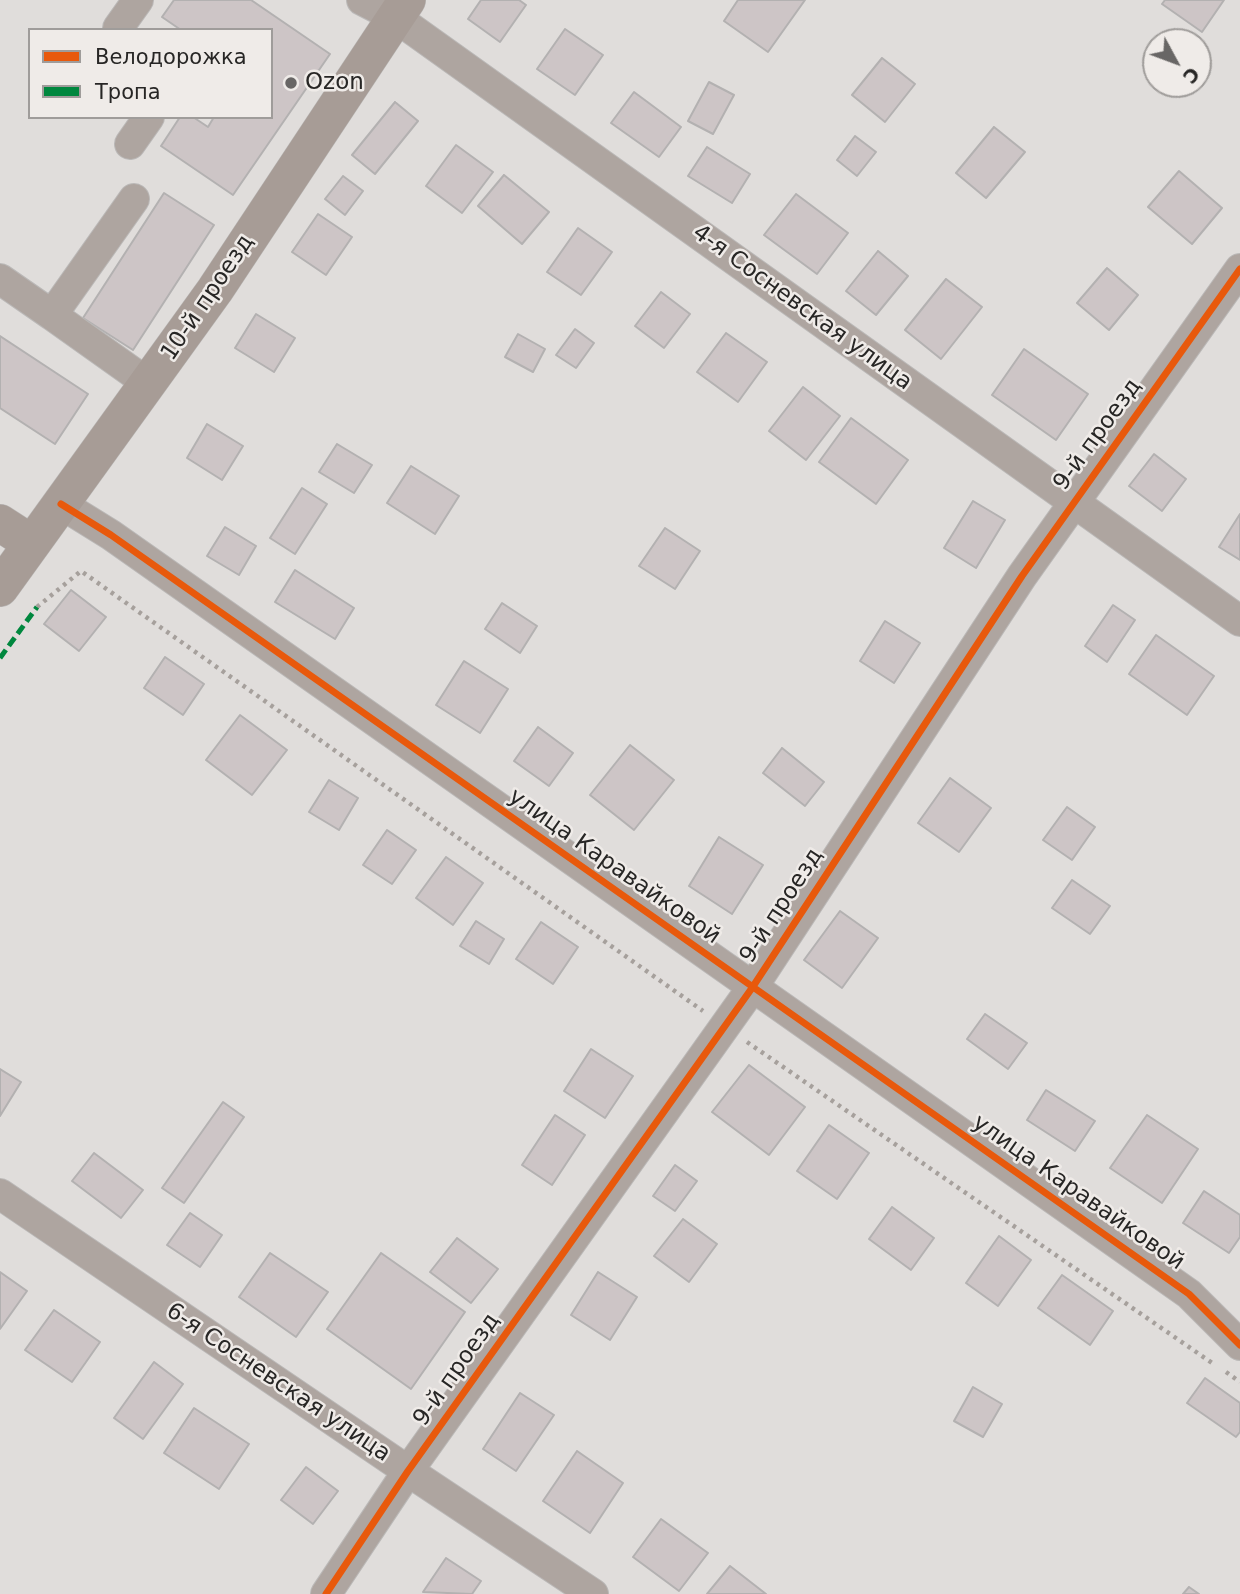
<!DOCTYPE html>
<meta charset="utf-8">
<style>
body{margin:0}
#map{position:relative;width:1240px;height:1594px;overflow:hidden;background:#e0dddb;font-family:"DejaVu Sans",sans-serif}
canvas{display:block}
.legend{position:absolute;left:28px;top:28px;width:245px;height:91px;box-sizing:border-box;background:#efebe8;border:2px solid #9f9c9a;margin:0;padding:9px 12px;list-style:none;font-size:21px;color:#272625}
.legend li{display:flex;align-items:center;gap:14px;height:35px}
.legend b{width:35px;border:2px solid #9f9c9a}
.north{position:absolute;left:1142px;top:28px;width:70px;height:70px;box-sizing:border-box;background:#efebe8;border:2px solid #9f9c9a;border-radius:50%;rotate:131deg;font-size:19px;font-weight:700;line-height:28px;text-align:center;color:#272625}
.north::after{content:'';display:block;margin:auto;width:24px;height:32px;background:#686665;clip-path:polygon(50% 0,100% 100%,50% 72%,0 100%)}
</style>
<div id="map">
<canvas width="1240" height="1594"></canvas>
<ul class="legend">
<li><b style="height:9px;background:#e8590c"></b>Велодорожка</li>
<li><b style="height:9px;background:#00873e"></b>Тропа</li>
</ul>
<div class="north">С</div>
</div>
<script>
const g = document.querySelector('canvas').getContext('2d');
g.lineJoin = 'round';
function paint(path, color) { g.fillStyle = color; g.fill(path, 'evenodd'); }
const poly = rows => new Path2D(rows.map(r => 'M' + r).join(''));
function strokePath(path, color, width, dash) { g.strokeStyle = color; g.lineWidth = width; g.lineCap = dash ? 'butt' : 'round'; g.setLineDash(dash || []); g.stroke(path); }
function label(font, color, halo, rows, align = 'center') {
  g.font = font + ' "DejaVu Sans",sans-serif'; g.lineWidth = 5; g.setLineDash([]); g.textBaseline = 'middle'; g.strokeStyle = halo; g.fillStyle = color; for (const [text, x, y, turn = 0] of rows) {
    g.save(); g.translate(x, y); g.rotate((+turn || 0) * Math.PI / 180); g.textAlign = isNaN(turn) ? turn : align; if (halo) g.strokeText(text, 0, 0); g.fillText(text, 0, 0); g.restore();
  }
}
const building = poly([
 [174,0,251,0,330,54,233,195,161,146,180,117,193,117,208,127,214,117,271,117,271,30,181,30,162,17,174,0],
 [481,0,519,0,526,5,500,42,468,19,481,0],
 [738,0,805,0,768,52,724,21,738,0],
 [1165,0,1224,0,1202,32,1162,4,1165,0],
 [565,29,603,55,575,95,537,69,565,29],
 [882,58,915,84,885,122,852,95,882,58],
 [709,82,734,95,713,134,688,121,709,82],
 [634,92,681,127,659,157,611,123,634,92],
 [395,102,418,121,375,174,352,155,395,102],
 [994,127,1025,152,986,198,956,173,994,127],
 [855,136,876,152,857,176,837,160,855,136],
 [456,145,493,172,462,213,426,186,456,145],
 [707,147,750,174,732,203,688,176,707,147],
 [1179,171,1222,208,1192,244,1148,207,1179,171],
 [504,175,549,212,522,244,478,206,504,175],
 [343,176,363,191,345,215,325,199,343,176],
 [164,193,214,225,133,350,83,318,164,193],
 [796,194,848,233,817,274,764,235,796,194],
 [318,214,352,237,326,275,292,252,318,214],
 [578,228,612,252,581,295,547,272,578,228],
 [878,251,908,276,876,315,846,291,878,251],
 [1107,268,1138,295,1109,330,1077,303,1107,268],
 [946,279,982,307,941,359,905,330,946,279],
 [661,292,690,314,664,348,635,326,661,292],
 [256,314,295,338,274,372,235,348,256,314],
 [575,329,594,343,576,368,556,355,575,329],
 [726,333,767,362,738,402,697,372,726,333],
 [518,334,545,349,533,372,505,357,518,334],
 [0,336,88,394,55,444,0,408,0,336],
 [1024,349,1088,394,1056,440,992,395,1024,349],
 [803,387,840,416,806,460,769,431,803,387],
 [851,418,908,460,876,504,819,462,851,418],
 [207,424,243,446,222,480,187,458,207,424],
 [337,444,372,465,354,493,319,472,337,444],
 [1154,454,1186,479,1162,511,1129,486,1154,454],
 [411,466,459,496,435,534,387,503,411,466],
 [302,488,327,504,295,554,270,538,302,488],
 [973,501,1005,520,976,568,944,548,973,501],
 [1240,514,1240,560,1219,547,1240,514],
 [225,527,256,546,239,575,207,556,225,527],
 [665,528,700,551,675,589,639,566,665,528],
 [295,570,354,608,335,639,275,602,295,570],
 [71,590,106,617,79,651,44,624,71,590],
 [502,603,537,626,520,653,485,629,502,603],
 [1113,605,1135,620,1107,662,1085,646,1113,605],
 [885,621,920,643,894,683,860,661,885,621],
 [1156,635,1214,676,1187,715,1129,674,1156,635],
 [165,657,204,684,183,715,144,688,165,657],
 [464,661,508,689,480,733,436,705,464,661],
 [240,715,287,750,252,795,206,760,240,715],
 [538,727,573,753,549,786,514,761,538,727],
 [630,745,674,780,634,830,590,795,630,745],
 [782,748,824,782,805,806,763,773,782,748],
 [950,778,991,808,959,852,918,823,950,778],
 [329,780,358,798,339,830,309,812,329,780],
 [1067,807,1095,827,1072,860,1043,840,1067,807],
 [387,830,416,850,392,884,363,865,387,830],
 [719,837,763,865,732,914,689,886,719,837],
 [446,857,483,883,453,925,416,898,446,857],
 [1072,880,1110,906,1090,934,1052,908,1072,880],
 [840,911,878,938,842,988,804,960,840,911],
 [476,921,504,939,489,964,460,946,476,921],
 [541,922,578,947,553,984,516,959,541,922],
 [985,1014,1027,1043,1008,1069,967,1039,985,1014],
 [591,1049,633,1076,605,1118,564,1091,591,1049],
 [749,1065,805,1107,769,1155,712,1112,749,1065],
 [0,1069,21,1082,0,1116,0,1069],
 [1046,1090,1095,1121,1075,1151,1027,1120,1046,1090],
 [223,1102,244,1117,184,1203,162,1188,223,1102],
 [555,1115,585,1135,552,1185,522,1165,555,1115],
 [1147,1115,1198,1149,1162,1203,1110,1168,1147,1115],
 [829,1125,869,1153,837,1199,797,1171,829,1125],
 [94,1153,143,1190,121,1218,72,1181,94,1153],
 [675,1165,697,1181,675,1211,653,1196,675,1165],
 [1204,1191,1240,1215,1240,1237,1229,1253,1183,1223,1204,1191],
 [892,1207,934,1238,911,1270,869,1239,892,1207],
 [190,1213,222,1235,200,1267,167,1245,190,1213],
 [683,1219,717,1244,689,1282,654,1256,683,1219],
 [999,1236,1031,1260,998,1306,966,1283,999,1236],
 [457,1238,498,1269,471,1303,430,1272,457,1238],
 [270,1253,328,1292,296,1337,239,1297,270,1253],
 [381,1253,465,1312,411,1389,327,1329,381,1253],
 [0,1272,27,1291,0,1329,0,1272],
 [598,1272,637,1297,610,1340,571,1315,598,1272],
 [1062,1275,1113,1311,1090,1345,1038,1308,1062,1275],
 [54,1310,100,1342,72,1382,25,1350,54,1310],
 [154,1362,183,1384,143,1439,114,1418,154,1362],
 [1205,1378,1240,1403,1240,1432,1236,1437,1187,1403,1205,1378],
 [973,1387,1002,1404,983,1437,954,1421,973,1387],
 [520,1393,554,1415,516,1471,483,1449,520,1393],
 [194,1408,249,1444,219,1489,164,1453,194,1408],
 [577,1451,623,1483,590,1533,543,1501,577,1451],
 [306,1467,338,1491,313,1524,281,1500,306,1467],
 [661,1519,708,1553,679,1591,633,1557,661,1519],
 [446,1558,481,1581,472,1594,423,1592,446,1558],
 [730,1566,766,1594,707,1594,730,1566],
 [1189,1587,1199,1594,1183,1594,1189,1587]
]);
paint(building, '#cdc5c6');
strokePath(building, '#b3b1b1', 2);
const minor = poly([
 [362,0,395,17,1240,621],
 [120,30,118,28,138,0],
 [130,144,149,117],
 [0,279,52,315,134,199],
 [52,315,149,384],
 [61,504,111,535,1189,1294,1240,1345],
 [0,1194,408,1471,593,1594],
 [326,1594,408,1471,752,988,1022,576,1240,269]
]);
const major = poly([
 [0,523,31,543],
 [0,588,215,290,407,0]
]);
strokePath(minor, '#bab8b7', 32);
strokePath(major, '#bab8b7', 38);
strokePath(poly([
 [37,607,81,571,703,1011],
 [747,1042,1215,1365],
 [1226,1372,1240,1382]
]), '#a6a09c', 4.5, [3.5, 5]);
strokePath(minor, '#aea5a0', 30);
strokePath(major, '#a79c96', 37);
strokePath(poly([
 [0,658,37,607]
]), '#00873e', 5, [10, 5]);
strokePath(poly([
 [61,504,111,535,1189,1294,1240,1345],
 [326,1594,408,1471,752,988,1022,576,1240,269]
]), '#e8590c', 7);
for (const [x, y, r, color] of [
 [291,83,7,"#686665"]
]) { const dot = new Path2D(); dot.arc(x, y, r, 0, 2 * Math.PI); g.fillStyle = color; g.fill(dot); strokePath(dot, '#efebe8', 2.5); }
label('23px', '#272625', '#efebe8', [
 ["Ozon",305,83]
], 'left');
label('23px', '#272625', '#efebe8', [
 ["10-й проезд",208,298,-56],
 ["4-я Сосневская улица",802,308,36],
 ["9-й проезд",1098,435,-54],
 ["улица Каравайковой",614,867,35],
 ["9-й проезд",782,906,-57],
 ["улица Каравайковой",1078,1193,35],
 ["9-й проезд",457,1370,-55],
 ["6-я Сосневская улица",278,1383,34]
]);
</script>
